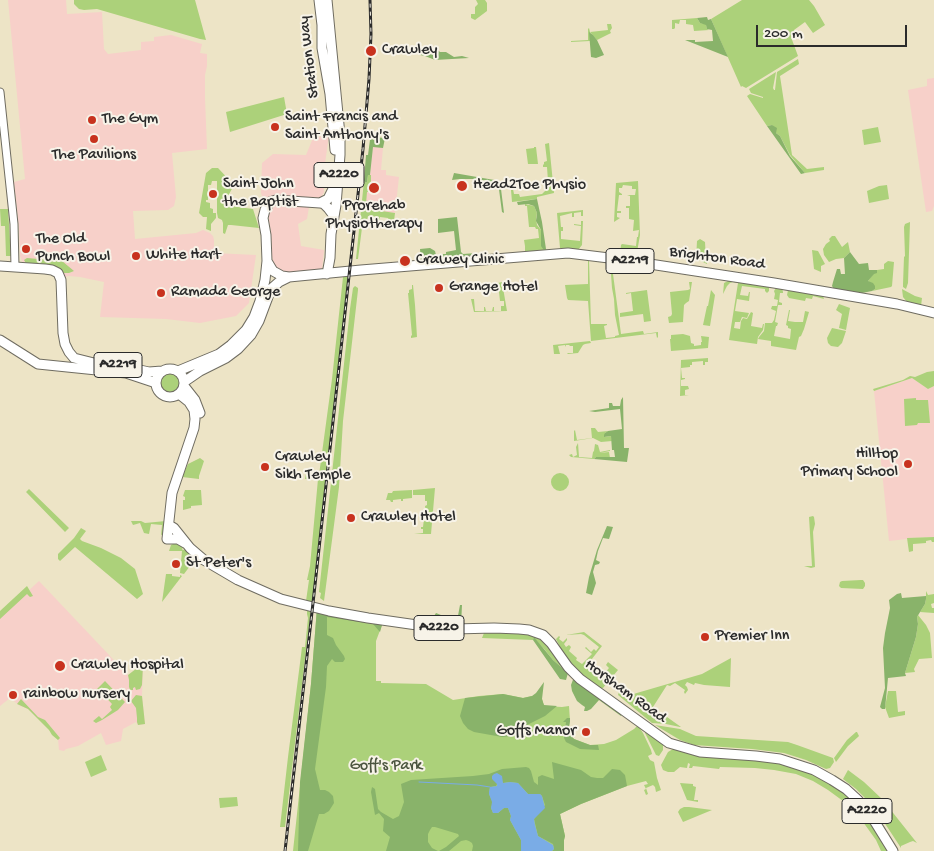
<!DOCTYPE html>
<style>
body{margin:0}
#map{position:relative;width:934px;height:851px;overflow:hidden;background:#ede4c6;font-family:"Gochi Hand",sans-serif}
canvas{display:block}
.scale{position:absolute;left:756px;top:25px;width:151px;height:22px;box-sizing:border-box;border:2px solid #2b2b2b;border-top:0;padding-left:6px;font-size:15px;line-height:18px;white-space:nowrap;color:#2b2b2b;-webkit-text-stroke:4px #f7f3e8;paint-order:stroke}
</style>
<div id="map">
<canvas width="934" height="851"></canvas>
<div class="scale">200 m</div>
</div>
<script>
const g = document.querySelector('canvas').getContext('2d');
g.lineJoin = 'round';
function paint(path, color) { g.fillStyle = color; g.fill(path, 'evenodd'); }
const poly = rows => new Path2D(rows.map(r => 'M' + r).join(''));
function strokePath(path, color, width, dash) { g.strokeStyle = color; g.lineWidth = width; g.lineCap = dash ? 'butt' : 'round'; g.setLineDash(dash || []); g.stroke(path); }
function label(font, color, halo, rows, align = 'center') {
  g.font = font + ' "Gochi Hand",sans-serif'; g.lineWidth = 4; g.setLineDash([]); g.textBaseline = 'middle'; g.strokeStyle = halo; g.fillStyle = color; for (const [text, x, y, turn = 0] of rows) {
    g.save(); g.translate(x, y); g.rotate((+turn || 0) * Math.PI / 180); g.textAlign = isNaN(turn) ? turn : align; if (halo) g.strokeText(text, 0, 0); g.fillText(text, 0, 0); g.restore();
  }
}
paint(poly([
 [8,0,66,0,67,14,102,12,104,49,108,54,141,50,141,42,154,41,154,37,171,35,202,44,200,53,207,54,207,66,205,75,205,98,207,149,172,153,176,197,174,206,168,210,133,211,135,239,196,233,203,230,210,233,213,236,214,240,214,253,256,255,249,303,236,316,200,323,166,319,100,317,104,282,80,277,69,276,64,277,58,273,26,266,22,261,20,256,19,229,14,182,25,179],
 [934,78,934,206,932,211,926,212,908,90,927,86,927,79],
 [329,135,324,171,324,192,319,201,309,207,307,219,298,224,301,246,324,250,322,270,289,274,281,272,275,267,272,257,271,234,268,213,261,193,262,163,273,154,306,155,313,138],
 [373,146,383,148,381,170,386,170,386,175,399,177,395,213,365,209,368,175,370,175],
 [912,378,928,389,934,386,934,537,908,538,907,539,889,541,874,391],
 [39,581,128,675,141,665,143,665,142,696,145,724,138,725,136,722,123,729,121,741,106,745,101,733,78,746,66,749,64,751,59,750,58,739,28,709,20,706,10,698,0,706,0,617]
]), '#f7d0c9');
paint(poly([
 [74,0,195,0,206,40,200,39,97,9,84,10,79,9,74,4],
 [476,0,485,0,487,3,487,11,475,20,471,18,471,14,475,14,475,7,478,4],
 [742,0,809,0,814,6,825,25,813,33,805,22,794,30,796,33,791,37,798,56,746,88,742,86,741,87,711,19],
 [697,18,700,23,706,24,707,29,709,30,694,31,693,25,686,24,686,20,680,20,679,24,675,23,675,28,674,29,672,29,672,20],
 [607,24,611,24,612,28,610,31,611,33,597,40,590,32,590,41,571,42,571,41,588,40,588,29,589,28,590,32,608,30],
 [798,59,799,64,780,76,792,155,807,169,824,167,824,170,805,173,790,155,780,136,776,133,772,125,767,126,747,96,750,94,763,98,763,97,751,93,749,89,776,72,773,88,774,90,775,90,777,72],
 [284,97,287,114,230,132,226,112],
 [878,127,881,142,864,145,862,130],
 [549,143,554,193,537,197,537,199,512,202,511,190,515,185,518,185,518,189,513,189,514,194,519,194,520,197,542,194,547,189,548,181,547,167,543,167,543,165,544,164,544,162,547,161,545,144],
 [534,147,536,147,538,164,528,164,526,149,534,148],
 [212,168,218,168,234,185,228,196,227,205,238,207,253,209,259,228,231,225,228,225,225,234,223,233,223,223,222,220,218,218,217,213,217,181,212,181,211,185,208,185,208,200,206,200,206,202,210,203,210,208,213,209,213,213,216,213,216,218,211,224,211,231,206,229,207,217,203,217,199,213,206,173],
 [368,175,371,175,371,180,370,192,367,192,366,204,369,204,368,209,395,213,394,221,393,222,388,222,388,218,380,217,379,221,377,220,377,217,368,216,367,220,363,220,358,259,356,259,364,181,366,183,367,182],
 [638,181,640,235,636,258,622,256,620,254,621,245,622,244,636,246,637,237,638,237,639,230,633,231,634,220,629,219,629,208,626,208,626,206,630,206,630,196,627,195,635,195,636,189,632,189,632,186,623,185,622,188,619,188,619,192,622,194,622,195,619,195,617,211,621,211,621,213,617,213,617,217,620,218,614,222,616,183],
 [887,185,889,199,869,203,867,191,879,186],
 [525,204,534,206,537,213,536,218,537,225,541,230,543,249,546,249,547,251,525,252,525,246,524,240,539,238,538,229,536,229,535,227,529,227,527,206,525,206],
 [0,209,8,209,11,256,6,256,5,226,1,226],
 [583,210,583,216,581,216,581,212,574,213,574,217,572,217,572,213,560,216,561,227,563,227,563,231,561,231,561,239,580,241,581,226,574,225,574,224,581,225,581,221,583,221,582,245,578,250,560,248,557,213],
 [910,222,908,283,906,289,903,287,903,284,904,257,905,256,904,227,905,224],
 [832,236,835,236,842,247,848,242,850,252,844,258,836,259,829,262,824,255,823,249,826,244,830,241,829,239],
 [700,239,705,242,706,260,707,261,707,264,699,260,696,260,697,241],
 [812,250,818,251,825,264,821,266,821,272,814,269],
 [27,258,62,261,74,271,69,273,64,273,59,269,27,265,24,260],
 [588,260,589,260,591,324,607,324,607,325,604,326,606,338,615,337,615,336,619,335,615,315,614,299,612,288,611,274,613,263,616,264,613,274,621,334,643,331,644,334,658,332,658,337,657,338,656,333,591,341,588,301,568,300,567,298,565,285,588,284,588,287],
 [888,261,894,262,892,286,891,287,872,291,875,289,868,281,874,273,877,273,877,270,884,269,884,264],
 [617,264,642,268,646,271,615,274],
 [343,277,348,277,312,602,306,601,309,580,307,580,310,566,318,479,305,479,306,474,310,475,309,478,313,479,314,475,319,475,332,379],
 [730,280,769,287,769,291,767,293,765,291,765,289,742,286,740,295,748,296,749,292,750,292,749,301,737,299,735,311,749,313,747,318,742,317,740,322,735,322,734,328,740,329,741,321,743,318,747,319,751,312,753,313,751,326,762,328,763,324,764,324,763,330,758,337,757,344,729,340,738,283,733,282,730,283,727,286,723,294,724,283],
 [502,282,507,311,474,312,471,299,474,299,475,311,484,311,484,307,485,307,486,311,492,311,493,307,494,307,494,311,501,311,501,306,504,306,504,301,500,301,498,283],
 [689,282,692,282,689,301,686,303,684,305,683,322,669,323,668,317,671,316,672,314,670,292,688,290,690,289],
 [412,285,413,285,415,305,417,337,411,338,411,336,412,335,408,293,409,293,409,290,412,289],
 [355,286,358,288,358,290,343,421,339,487,324,601,320,598,321,593,319,592,350,309,353,288],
 [776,288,782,288,783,292,783,293,780,293,779,302,782,303,782,305,778,305,775,322,778,323,777,326,776,326,774,336,790,339,791,329,788,328,788,326,786,325,789,310,790,310,788,321,795,322,803,322,805,311,809,312,804,329,801,336,799,337,796,350,771,346,771,341,758,339,759,337,764,331,765,323,772,323,774,320,776,311,771,309,772,306,777,306,778,300,774,299,775,294,774,291],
 [902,289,915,296,922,298,921,306,907,302,903,297],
 [647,290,651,321,644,322,643,314,620,317,620,313,633,311,631,293,626,294,626,293],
 [711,290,715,295,710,326,703,325,707,306,708,306],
 [788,290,789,290,823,296,824,299,813,296,812,299,806,298,805,301,789,298,787,295],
 [839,304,850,308,846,330,839,328,842,314,836,310],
 [832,328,846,331,842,343,838,347,831,346,828,343,827,338],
 [683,334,690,336,691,343,694,344,694,346,701,345,701,342,702,342,701,336,709,337,708,348,671,351,670,339,671,339,671,335],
 [590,341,591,343,585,344,583,345,578,353,568,354,567,353,573,353,573,346,570,346,569,345,566,345,565,347,565,345,558,346,560,354,554,354,553,345],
 [708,358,708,362,705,362,705,365,703,365,703,361,692,362,692,365,690,365,690,367,681,368,682,378,685,378,685,379,681,380,681,386,688,386,689,389,685,390,685,395,689,395,680,396,681,360],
 [934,371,934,386,928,389,912,378,874,391,873,389,903,380,910,376,915,377,927,372],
 '160 383a10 10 0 1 1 20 0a10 10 0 1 1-20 0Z',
 [916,398,916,400,928,400,930,423,918,423,917,425,905,426,904,399],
 [591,428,595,428,598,432,608,431,605,433,605,437,611,436,612,441,601,442,593,438,574,441,574,431,575,430,577,440,592,438],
 [578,443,579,457,592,458,593,452,594,451,595,444,598,445,600,452,610,450,610,451,599,453,609,452,610,458,596,457,594,459,571,457,569,455,572,454,573,457,577,455,576,447],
 [200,458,204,461,199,476,199,479,182,477,188,464],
 '551 482a9 9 0 1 1 18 0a9 9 0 1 1-18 0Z',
 [435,488,431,534,414,534,423,533,423,529,421,529,421,527,423,527,424,519,422,518,422,517,424,516,424,512,426,512,425,506,427,505,427,501,425,501,425,495,413,495,413,490],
 [29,489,69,528,65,532,27,493,26,492],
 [185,490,201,490,202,505,191,506,191,508,183,510,183,500,185,500,185,497,183,496],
 [412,490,412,498,403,499,403,501,401,501,401,499,393,500,393,502,391,502,390,500,386,500,388,493,392,493,393,491],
 [813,516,814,517,815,524,813,532,815,567,811,568,804,566,812,566,809,517],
 [131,521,141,521,145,523,166,521,164,534,161,535,162,525,151,524,149,534,144,533,140,523,133,525],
 [81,528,86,531,80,539,82,541,101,548,121,558,135,569,143,594,137,599,75,547,60,561,58,559,58,554,74,538],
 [934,537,934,542,932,542,931,540,926,541,926,543,913,544,913,551,909,552,907,538],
 [177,542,184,547,182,549,183,550,186,549,190,553,189,555,190,556,192,555,198,561,190,566,184,574,180,573,182,551,169,551,171,545],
 [166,574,172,574,172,576,180,577,180,575,182,576,162,602],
 [861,580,863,580,865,583,865,586,863,589,841,588,839,586,840,582,842,581],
 [27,586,33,596,30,597,27,594,0,619,0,611],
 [926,591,928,595,934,594,934,603,931,604,932,608,934,608,934,613,920,612,925,604,926,599],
 [317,608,382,625,376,641,376,681,381,681,381,683,426,684,453,700,479,696,503,694,523,698,532,696,542,699,544,706,562,707,569,706,570,721,568,732,574,739,590,745,604,744,616,740,634,729,637,726,639,727,643,733,651,750,652,754,648,756,650,760,654,762,657,778,661,790,656,792,655,787,653,785,646,788,648,794,646,795,644,790,646,789,644,785,648,784,646,781,627,786,581,804,560,814,565,836,564,840,564,851,293,851,311,684],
 [307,609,311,609,285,827,280,827,288,757,300,663,302,647,305,647,308,618,307,614],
 [918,615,926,625,930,633,932,658,919,659,914,669,915,672,905,673,916,637,918,624,917,617],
 [494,631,534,635,545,641,568,673,553,660,545,650,534,638,533,640,482,638,484,633],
 [584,632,602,646,588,664,603,675,609,668,606,665,608,662,618,670,603,688,601,688,597,687,579,674,572,667,560,647,556,639,559,636,560,637,559,639,563,642,567,638,567,640,564,644,566,647,569,645,571,647,569,651,577,658,576,660,582,664,592,654,585,648,586,647,591,652,594,649,596,651,599,647,584,635,581,634,566,635],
 [731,658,730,687,704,685,695,683,694,685,687,682,685,685,687,687,688,690,685,694,684,692,685,690,675,683,670,686,667,685,653,707,681,727,680,727,666,724,652,723,618,695,619,692,630,695,702,674],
 [141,665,143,665,142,685,140,689,136,690,135,687,133,688,133,690,130,690,129,687,129,680,128,675],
 [105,681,125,702,118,710,102,720,96,723,93,721,99,716,102,719,112,710,110,707,112,704,101,692,98,694,95,691],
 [888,691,896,691,898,712,905,711,905,715,889,718,885,707],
 [136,695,142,696,145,724,138,725,137,722,137,718,136,708,131,701],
 [21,699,38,717,45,720,60,738,58,740,52,735,49,730,28,709,17,704],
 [655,725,680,729,696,736,788,742,797,745,833,758,834,762,830,768,826,769,806,760,784,753,752,749,694,745,680,740],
 [646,731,663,744,663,750,659,756,656,755,645,733],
 [856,732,857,732,859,736,858,737,848,746,836,762,834,758,847,740],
 [673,749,771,760,809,771,848,794,870,819,888,851,881,851,876,840,863,822,843,801,828,790,813,781,796,774,774,770,755,768,720,767,719,769,693,766,692,768,689,768,690,764,688,763,687,768,680,767,674,772,668,772,663,770,661,765,668,752],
 [101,755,107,770,91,777,85,762],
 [848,770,864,782,882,799,917,843,913,841,910,842,901,846,901,848,882,819,866,799,856,789,843,779],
 [680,783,693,784,693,786,696,787,694,800,698,800,698,802,687,800],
 [237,797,238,806,220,808,219,798],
 [684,807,689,807,712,810,683,822,678,812,680,809]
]), '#acd17a');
paint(poly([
 [707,17,708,20,711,19,728,57,685,40,695,40,695,42,713,41,712,30,707,29,706,25,700,23,697,18],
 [589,32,593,35,597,40,604,55,596,58,591,57],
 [437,49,440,52,446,52,454,57,462,56,469,58,435,60,425,56,420,55,422,52],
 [772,125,777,128,776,133,780,136,790,156,805,173,801,174,767,126],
 [371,132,374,132,374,137,385,138,383,148,373,147,370,175,368,175,367,182,366,183,364,181,366,155,368,155],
 [454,173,500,181,504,213,502,212,498,182,489,183,487,183,486,180,479,181,479,183,475,183,474,179,460,179,452,180],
 [537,199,542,222,546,249,543,249,541,246,541,230,536,221,537,213,534,206,528,204,518,205,517,202],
 [457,217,461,252,463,254,477,253,477,255,444,258,442,254,446,254,446,252,456,250,454,231,438,233,438,219],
 [430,248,435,251,437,259,421,261,420,249],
 [850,252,859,264,868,263,869,270,877,270,877,273,874,274,868,281,873,283,875,286,875,289,872,291,862,293,834,289,832,286,833,282,837,269,840,269,841,274,845,274,844,258],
 [623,397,624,448,629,448,627,462,594,459,596,457,615,457,614,450,612,450,611,436,604,437,604,435,605,433,608,431,622,429,620,409,595,412,589,411,609,408,609,403,612,403,613,406,620,406,621,400],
 [607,526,613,527,609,539,603,538,598,551,596,560,600,562,599,564,595,565,593,572,596,583,592,595,586,593,589,577,597,550],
 [901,593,902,598,926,596,926,599,925,604,917,617,918,624,916,637,905,673,906,676,888,678,885,709,882,709,880,707,885,688,883,648,885,633,890,608,889,600,897,594],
 [460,605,462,605,461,625,436,623,435,622,433,619,434,616,436,613,441,615,447,619,457,621],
 [317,608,382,622,382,625,380,632,373,624,327,617,327,635,333,638,336,645,344,656,345,659,343,662,335,662,332,659,327,666,326,687,315,769,320,790,325,790,329,792,333,796,334,803,329,811,324,814,319,814,308,851,298,851,300,782,311,684],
 [534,637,553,660,568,673,566,680,560,679,533,640],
 [574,677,622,714,621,716,599,700,591,709,587,711,584,711,585,707,582,705,577,701,572,691,571,685],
 [544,682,542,699,544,705,557,706,545,716,523,727,513,736,502,737,474,732,468,729,463,723,460,716,465,698,503,694,523,698,532,696,536,693],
 [567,718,570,718,570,721,568,732,574,739,590,745,598,745,599,750,580,749,566,742,564,738,566,722,563,722],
 [552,762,581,770,591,777,597,778,603,778,612,769,620,770,625,775,627,786,581,804,560,814,565,836,564,840,564,851,552,851,554,849,553,844,538,836,534,819,545,805,542,796,540,794,528,794,518,783,510,782,503,783,502,781,497,784,496,786,490,787,489,794,493,802,491,808,493,813,498,813,504,808,508,808,511,816,510,820,521,840,521,851,472,851,473,846,472,843,469,841,466,840,461,841,449,851,439,851,446,847,459,836,458,834,435,827,432,827,430,830,428,834,428,842,432,848,438,851,386,851,390,837,383,831,384,819,379,813,375,815,371,792,372,787,375,789,378,809,381,812,393,819,399,816,404,802,401,784,411,780,473,776,489,774,502,769,526,767,529,768,531,771,534,782,538,785,538,777,542,775,554,779]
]), '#89b36a');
paint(poly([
 [497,773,502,776,503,783,510,782,518,783,528,794,540,794,542,796,545,808,534,819,535,825,538,836,553,845,554,849,552,851,521,851,521,840,510,820,511,816,508,808,504,808,498,813,493,813,491,808,492,802,489,794,489,792,490,787,497,786,497,784,492,779,492,776,494,774]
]), '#7aace6');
strokePath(poly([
 [419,782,477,785,490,787]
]), '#7aace6', 1);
const minor = poly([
 [0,92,14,224,15,267]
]);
const major = poly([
 [319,0,322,25,322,48,330,94,335,150],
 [327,0,340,135,340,155,336,205,331,234,330,258,327,274],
 [320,203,328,199,333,189,333,182],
 [267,261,273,271,282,276,289,277,361,270,568,253,617,259,774,283,897,304,934,313],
 [0,266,45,269,52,270,58,273,61,280,63,333,65,344,69,352,74,358,94,363,117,365,149,372,162,371],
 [0,340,38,364,126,373,156,383],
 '156 383a14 14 0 1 1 28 0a14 14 0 1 1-28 0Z',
 [178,371,219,354,231,345,246,330,254,317,260,301,265,280,267,261,266,235,263,218,265,210,270,202,276,200,320,203,324,204,328,208,334,216],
 [184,382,200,371,226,358,238,349,251,335,259,321,271,289,279,282,289,277],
 [184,386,195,400,200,413],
 [179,394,189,402,194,410,195,419,194,428,172,493,167,539,178,539,185,543],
 [169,525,174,528,190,548,204,560,238,580,281,599,329,611,368,618,424,626,454,629,494,628,519,629,529,630,543,635,551,643,568,667,580,679,669,743,700,752,756,756,780,759,814,770,832,780,846,789,858,800,875,822,893,851]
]);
strokePath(minor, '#6f6c61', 9);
strokePath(major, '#6f6c61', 11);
strokePath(minor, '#fff', 7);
strokePath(major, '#fff', 9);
const rail = poly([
 [285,851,313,603,363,149,369,79,371,34,370,0]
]);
strokePath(rail, '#2b2b2b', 3);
strokePath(rail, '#f7f3e8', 1, [4]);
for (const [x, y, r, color] of [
 [371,51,6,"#c8321e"],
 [92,120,5,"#c8321e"],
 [275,127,5,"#c8321e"],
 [94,139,5,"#c8321e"],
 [462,186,6,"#c8321e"],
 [374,188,6,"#c8321e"],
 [213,194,5,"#c8321e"],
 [26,249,5,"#c8321e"],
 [136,256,5,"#c8321e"],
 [405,261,6,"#c8321e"],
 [439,288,5,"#c8321e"],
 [161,293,5,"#c8321e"],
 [908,464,5,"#c8321e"],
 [265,467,5,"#c8321e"],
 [351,518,5,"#c8321e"],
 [176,564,5,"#c8321e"],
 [705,637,5,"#c8321e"],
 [60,666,6,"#c8321e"],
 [13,695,5,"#c8321e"],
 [586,732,5,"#c8321e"]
]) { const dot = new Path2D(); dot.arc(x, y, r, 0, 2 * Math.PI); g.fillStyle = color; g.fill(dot); strokePath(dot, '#f7f3e8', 2); }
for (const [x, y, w] of [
 [339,175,50],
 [630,261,48],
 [118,365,48],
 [439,628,50],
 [867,811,50]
]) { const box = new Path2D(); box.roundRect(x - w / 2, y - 12.5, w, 25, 4); g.fillStyle = '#f7f3e8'; g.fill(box); strokePath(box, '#2b2b2b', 1); }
label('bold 15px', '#2b2b2b', null, [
 ["A2220",339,175],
 ["A2219",630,261],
 ["A2219",118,365],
 ["A2220",439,628],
 ["A2220",867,811]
]);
label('16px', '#2b2b2b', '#f7f3e8', [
 ["Crawley",382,51],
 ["Saint Francis and",285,118],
 ["Saint Anthony's",285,136],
 ["The Gym",102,120],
 ["The Pavilions",94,156,"center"],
 ["Saint John",223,185],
 ["the Baptist",223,203],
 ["Head2Toe Physio",473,186],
 ["Prorehab",374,207,"center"],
 ["Physiotherapy",374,225,"center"],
 ["The Old",36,240],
 ["Punch Bowl",36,258],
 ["White Hart",146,256],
 ["Crawey Clinic",416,261],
 ["Grange Hotel",449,288],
 ["Ramada George",171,293],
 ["Hilltop",898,455,"right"],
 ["Primary School",898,473,"right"],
 ["Crawley",275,458],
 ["Sikh Temple",275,476],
 ["Crawley Hotel",361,518],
 ["St Peter's",186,564],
 ["Premier Inn",715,637],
 ["Crawley Hospital",71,666],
 ["rainbow nursery",23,695],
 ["Goffs Manor",576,732,"right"]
], 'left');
label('16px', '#2b2b2b', '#f7f3e8', [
 ["Station Way",310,57,-97],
 ["Brighton Road",717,259,8],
 ["Horsham Road",625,692,36]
]);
label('16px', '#4b543f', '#f7f3e8', [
 ["Goff's Park",386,767]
]);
</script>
